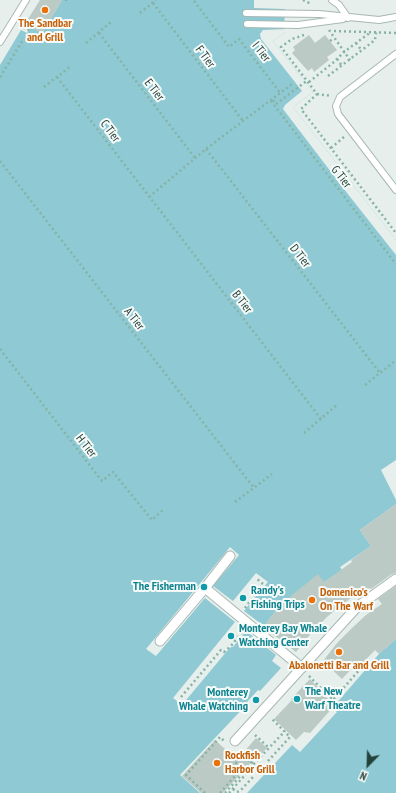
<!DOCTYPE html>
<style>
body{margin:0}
#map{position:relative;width:396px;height:793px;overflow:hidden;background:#e6efeb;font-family:"PT Sans Narrow",sans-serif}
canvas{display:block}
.north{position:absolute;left:348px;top:745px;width:40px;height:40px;-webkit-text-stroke:3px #f7fbf9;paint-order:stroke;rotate:203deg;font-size:11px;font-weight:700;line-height:16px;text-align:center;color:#24423a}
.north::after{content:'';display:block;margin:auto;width:14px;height:18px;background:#24423a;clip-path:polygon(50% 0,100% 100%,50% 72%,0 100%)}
</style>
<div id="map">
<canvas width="396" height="793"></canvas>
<div class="north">N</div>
</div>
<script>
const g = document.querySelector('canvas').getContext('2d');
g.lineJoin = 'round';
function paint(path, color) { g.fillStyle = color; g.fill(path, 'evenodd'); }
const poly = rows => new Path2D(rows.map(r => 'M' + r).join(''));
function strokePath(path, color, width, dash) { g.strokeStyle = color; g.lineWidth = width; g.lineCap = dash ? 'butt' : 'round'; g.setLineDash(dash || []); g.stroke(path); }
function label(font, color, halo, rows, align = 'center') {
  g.font = font + ' "PT Sans Narrow",sans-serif'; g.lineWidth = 4; g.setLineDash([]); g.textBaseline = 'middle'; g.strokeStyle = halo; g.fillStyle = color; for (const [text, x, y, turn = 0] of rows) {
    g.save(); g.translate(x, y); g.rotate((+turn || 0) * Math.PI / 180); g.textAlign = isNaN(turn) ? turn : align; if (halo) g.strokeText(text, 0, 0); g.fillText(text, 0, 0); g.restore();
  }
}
paint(poly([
 [0,0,254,0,254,8,285,9,284,29,286,32,273,41,313,92,293,107,396,240,396,793,0,793]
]), '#8ec9d4');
paint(poly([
 [0,0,62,0,42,33,31,27,27,33,21,30,0,65],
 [287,29,288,33,286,32,273,41,313,92,293,107,396,240,396,255,347,193,283,109,285,105,302,91,261,39,260,34,263,30],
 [396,460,396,500,381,470],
 [396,504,396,639,379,654,335,705,336,706,334,709,337,712,300,752,292,745,247,793,200,793,180,775,248,703,247,702,258,690,260,691,281,668,272,661,276,655,246,631,233,647,231,647,227,651,182,705,173,698,235,622,205,598,156,656,146,649,230,547,239,555,213,586,233,601,256,573,268,582,244,611,264,626,279,607,281,608,324,582,342,570,340,567,371,546,360,530]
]), '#e6efeb');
paint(poly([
 [40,0,62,0,42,33,33,28,35,24,28,19],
 [309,35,315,43,325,35,337,50,327,57,329,60,314,72,312,68,308,71,292,53,295,50,293,47],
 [396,504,396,573,392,574,371,589,370,588,359,595,357,593,328,616,312,632,296,652,263,627,279,607,281,608,292,595,318,574,324,582,352,562,351,560,371,546,360,530],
 [396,586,396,639,379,654,375,650,358,668,355,665,342,679,323,661,337,643,351,629,366,615,382,604,378,599],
 [310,679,320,689,318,690,335,705,310,733,304,732,296,740,274,719,292,700,291,699],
 [256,738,267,748,256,759,255,758,223,793,201,793,182,776,215,740,237,760]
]), '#bbcac4');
const service = poly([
 [332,0,339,5,348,18],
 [246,13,319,14,379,20,396,17],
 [247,24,298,25,343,19],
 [0,42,26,0],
 [396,54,340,97,336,106,338,114,396,190]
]);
const pedestrian = poly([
 [205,588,230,556],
 [160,641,205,588,302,668],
 [235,741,357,607,396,579]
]);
strokePath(service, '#a8b8b2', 8);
strokePath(pedestrian, '#a8b8b2', 11);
strokePath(poly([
 [303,0,311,4],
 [66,1,66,0],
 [194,1,229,47,239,39,281,94],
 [153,3,243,121],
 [140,13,156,0],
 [19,25,28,30,33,22],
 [329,30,350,60],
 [334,31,396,33],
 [99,33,195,158],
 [304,35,292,39,281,47,317,94,301,109,396,233],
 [330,41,334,38],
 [86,43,112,21],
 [356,43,362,51],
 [337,59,342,66],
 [328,76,375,40,376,32],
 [0,77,23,40],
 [57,77,321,419],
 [309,82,334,62,344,52,371,32],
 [44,87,71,66],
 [317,94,332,96],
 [273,100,276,104,308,80],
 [271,101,396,264],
 [331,148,344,137],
 [206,149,380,373],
 [0,161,254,488],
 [149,197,206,149,292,84],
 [0,349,102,481,113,472,152,520,164,509],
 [365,385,395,361],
 [304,433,337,405],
 [235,502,272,474],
 [245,608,263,584,256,578],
 [309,676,333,700,361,668],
 [181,697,221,650,224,652,231,646,242,632],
 [255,735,269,748],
 [268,761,290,737,271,718],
 [250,768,285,731],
 [233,789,237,792,240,791,253,777],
 [205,793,186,775,220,737,224,741],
 [220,793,242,768,234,761,239,754,247,762,249,760,242,749],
 [225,793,252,763,249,760],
 [229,793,245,775,250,767]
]), '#86b3a5', 2.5, [2, 3]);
strokePath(service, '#fff', 6);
strokePath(pedestrian, '#fff', 9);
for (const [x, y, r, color] of [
 [45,10,4,"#e8710a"],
 [204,587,4,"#0f9aa8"],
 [243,598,4,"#0f9aa8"],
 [312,600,4,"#e8710a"],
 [231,636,4,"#0f9aa8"],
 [339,652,4,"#e8710a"],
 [297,699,4,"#0f9aa8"],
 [256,700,4,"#0f9aa8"],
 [217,763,4,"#e8710a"]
]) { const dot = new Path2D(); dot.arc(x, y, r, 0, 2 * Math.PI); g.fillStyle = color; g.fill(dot); strokePath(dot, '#f7fbf9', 1.5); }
label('bold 12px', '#c56008', '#f7fbf9', [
 ["The Sandbar",45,24],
 ["and Grill",45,38],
 ["Domenico's",320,593,"left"],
 ["On The Warf",320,607,"left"],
 ["Abalonetti Bar and Grill",339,666],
 ["Rockfish",225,756,"left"],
 ["Harbor Grill",225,770,"left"]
]);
label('12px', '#24423a', '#f7fbf9', [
 ["I Tier",261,52,52],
 ["F Tier",205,57,53],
 ["E Tier",154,90,52],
 ["C Tier",110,131,53],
 ["G Tier",341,177,52],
 ["D Tier",300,256,52],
 ["B Tier",242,302,52],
 ["A Tier",134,319,52],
 ["H Tier",86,446,52]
]);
label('bold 12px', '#0d838f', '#f7fbf9', [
 ["The Fisherman",196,587,"right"],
 ["Randy's",251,591],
 ["Fishing Trips",251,605],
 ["Monterey Bay Whale",239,629],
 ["Watching Center",239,643],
 ["The New",305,692],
 ["Warf Theatre",305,706],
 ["Monterey",248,693,"right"],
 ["Whale Watching",248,707,"right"]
], 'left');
</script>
